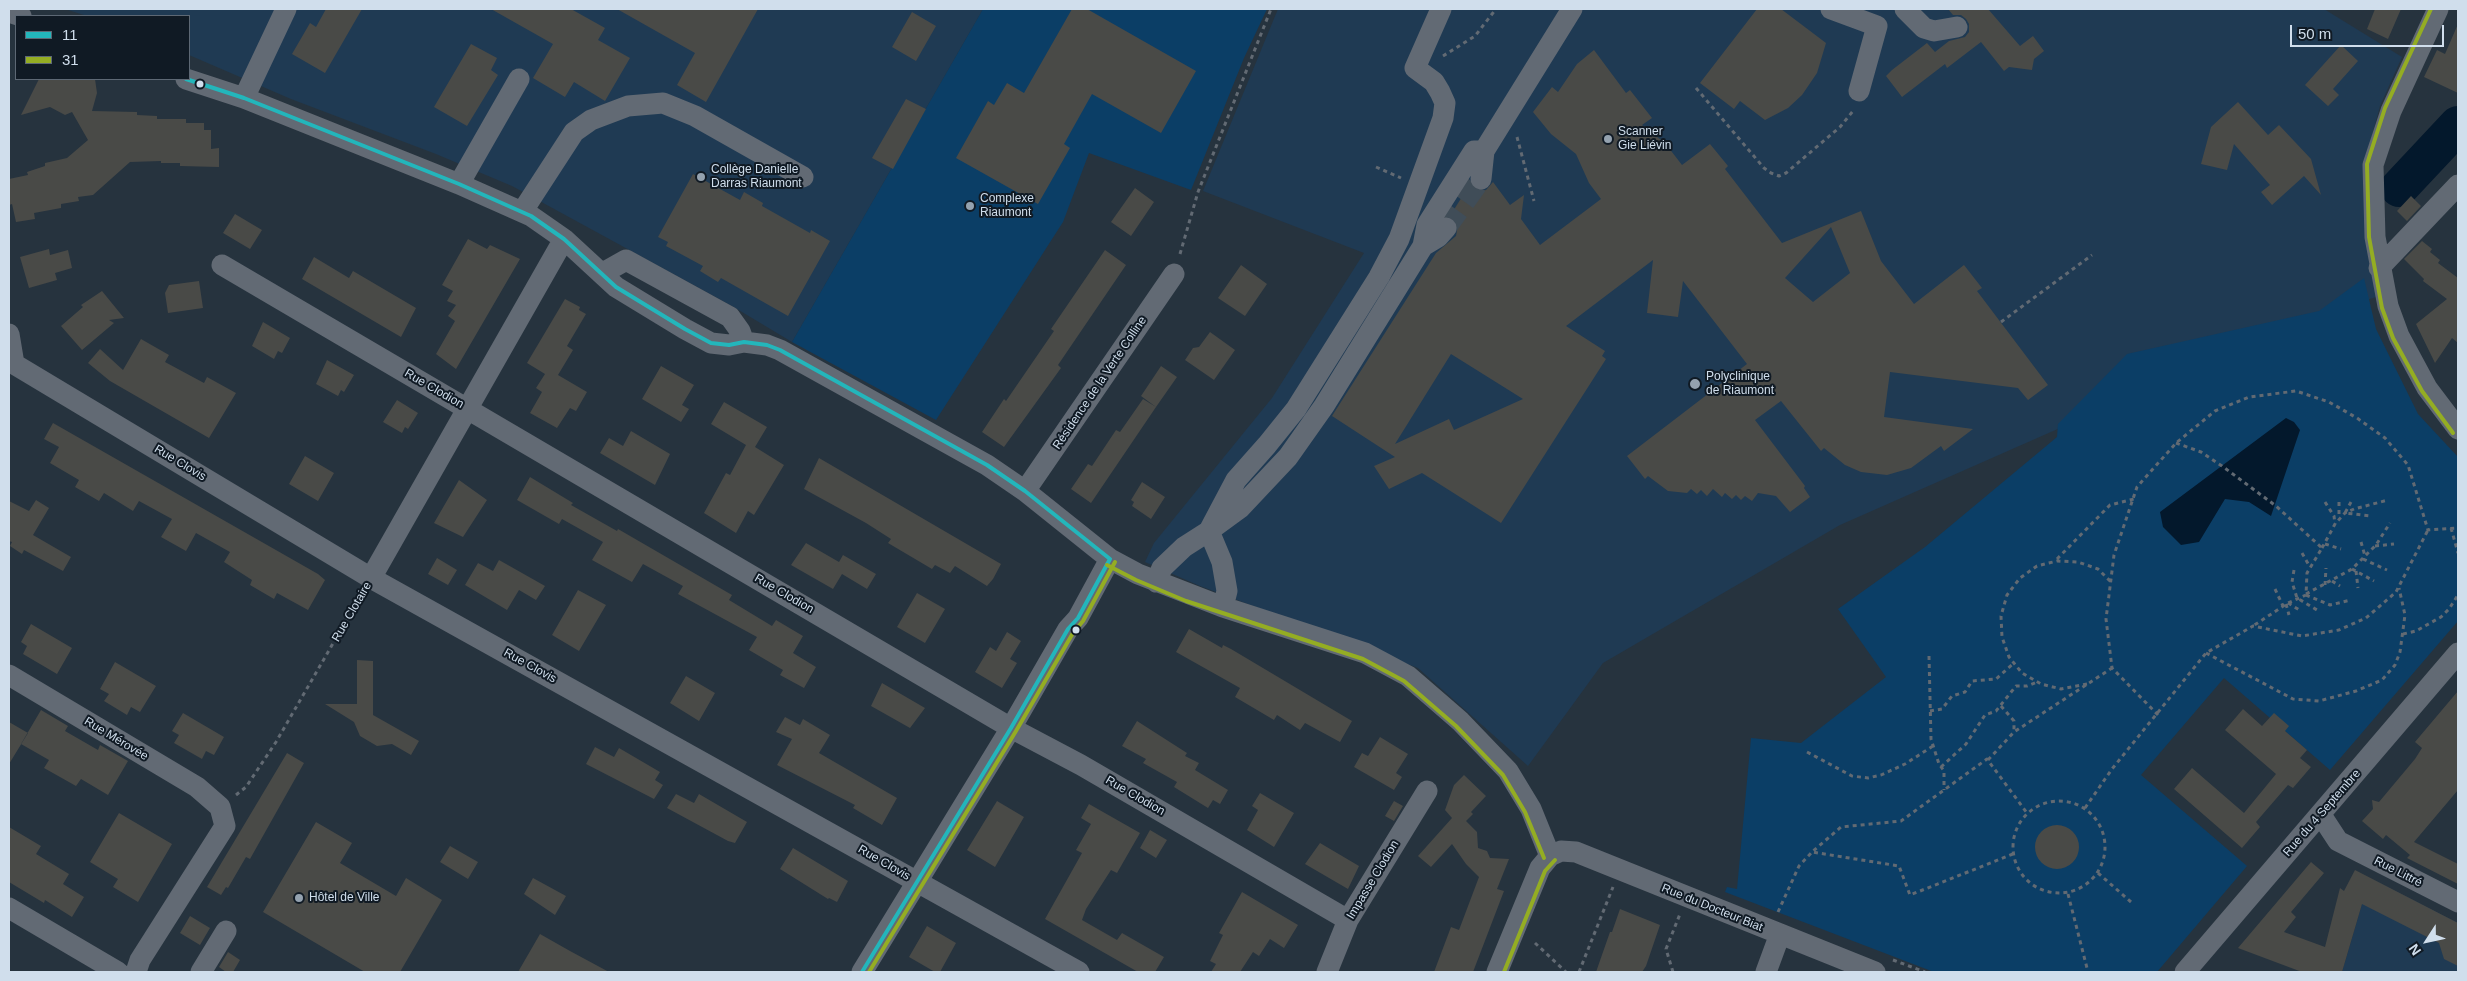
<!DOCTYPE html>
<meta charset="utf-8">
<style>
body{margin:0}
#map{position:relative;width:2467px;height:981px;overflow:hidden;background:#26333e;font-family:Arial,sans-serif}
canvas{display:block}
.frame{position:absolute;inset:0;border:10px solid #d0deec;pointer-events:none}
.legend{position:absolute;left:15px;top:15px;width:175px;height:65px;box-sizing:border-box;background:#101a24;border:1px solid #5d6874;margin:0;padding:6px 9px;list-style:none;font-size:15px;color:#d0deec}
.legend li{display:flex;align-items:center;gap:10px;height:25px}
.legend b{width:25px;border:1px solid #5d6874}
.north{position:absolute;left:2402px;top:916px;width:50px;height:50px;-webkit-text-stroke:4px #101a24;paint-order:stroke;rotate:235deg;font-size:14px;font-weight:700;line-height:20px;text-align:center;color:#d0deec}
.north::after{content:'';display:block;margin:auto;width:18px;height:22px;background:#d0deec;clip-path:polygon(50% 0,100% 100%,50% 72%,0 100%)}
.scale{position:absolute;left:2290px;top:25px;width:154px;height:22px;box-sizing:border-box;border:2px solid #d0deec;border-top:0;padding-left:6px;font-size:15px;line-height:18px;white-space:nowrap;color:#d0deec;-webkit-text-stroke:4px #101a24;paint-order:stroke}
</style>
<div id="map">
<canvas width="2467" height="981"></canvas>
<div class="frame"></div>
<ul class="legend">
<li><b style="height:6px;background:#23b6bb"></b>11</li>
<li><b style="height:6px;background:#94ad23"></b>31</li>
</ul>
<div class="north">N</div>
<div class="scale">50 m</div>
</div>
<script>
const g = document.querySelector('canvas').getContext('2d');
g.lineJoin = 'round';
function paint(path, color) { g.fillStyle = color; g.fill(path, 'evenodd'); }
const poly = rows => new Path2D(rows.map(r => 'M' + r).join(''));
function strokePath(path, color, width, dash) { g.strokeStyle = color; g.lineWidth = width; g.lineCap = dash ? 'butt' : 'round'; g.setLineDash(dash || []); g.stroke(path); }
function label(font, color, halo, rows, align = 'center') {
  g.font = font + ' Arial,sans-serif'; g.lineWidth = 4; g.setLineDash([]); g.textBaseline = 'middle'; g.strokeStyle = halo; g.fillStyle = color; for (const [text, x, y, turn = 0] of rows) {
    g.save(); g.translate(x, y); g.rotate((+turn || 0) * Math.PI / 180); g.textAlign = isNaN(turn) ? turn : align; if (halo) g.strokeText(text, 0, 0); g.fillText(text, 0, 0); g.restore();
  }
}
paint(poly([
 [65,9,983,9,792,342,732,306,512,186,436,154,291,99,189,55,189,16,87,16],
 [1278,9,2324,9,2402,57,2380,106,2365,162,2380,296,2123,370,2069,424,1840,525,1603,663,1528,766,1418,668,1200,586,1145,562,1154,543,1272,398,1364,253,1203,191],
 [2374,880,2458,923,2458,972,2342,972,2362,904]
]), '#1f3a53');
paint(poly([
 [983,9,1267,9,1244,58,1191,190,1089,153,1063,222,936,420,792,342],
 [2364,278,2376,329,2418,414,2458,457,2458,621,2330,770,2224,678,2141,775,2247,866,2157,972,1934,972,1725,892,1727,887,1737,889,1751,738,1801,743,1886,677,1838,609,1925,547,2057,437,2058,424,2127,354,2319,311]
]), '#0b3e66');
paint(poly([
 [2286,418,2294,422,2300,430,2271,516,2249,502,2225,499,2199,542,2181,545,2163,527,2160,512]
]), '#03182c');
strokePath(poly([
 [2399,188,2458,125]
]), '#03182c', 38);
paint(poly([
 [326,9,362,9,325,73,292,54,310,23,316,27],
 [491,9,571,9,605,28,598,40,630,58,605,101,574,82,565,97,533,78,553,44],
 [617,9,758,9,706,102,677,85,695,53],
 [1072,9,1087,9,1196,71,1161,133,1092,94,1064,144,1070,148,1038,204,956,158,988,101,994,105,1007,83,1024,93],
 [1757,9,1781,9,1826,43,1817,73,1802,95,1788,108,1765,120,1740,101,1734,109,1700,83],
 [1948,9,1988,9,2020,46,2033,36,2044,51,2034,59,2032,70,2009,67,2004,71,1981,42,1947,68,1945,64,1902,97,1886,76,1892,70,1927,43,1935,52,1949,41,1965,37,1969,32,1969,24,1966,19,1961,15,1953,15],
 [2375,9,2401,9,2388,39,2367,29],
 [912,12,936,26,916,61,892,47],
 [2458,24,2458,93,2424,77,2437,50,2445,54],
 [471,44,497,58,491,70,498,75,467,126,434,107],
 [2341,45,2358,61,2333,89,2339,95,2328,106,2305,85],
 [1594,50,1626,93,1630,90,1652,118,1642,125,1665,143,1682,165,1710,144,1728,166,1725,169,1782,243,1861,211,1881,261,1914,304,1964,265,1982,288,1977,291,2048,385,2028,400,2018,388,1890,372,1884,417,1973,429,1944,451,1941,446,1911,468,1887,475,1861,472,1845,465,1824,448,1821,451,1781,401,1755,420,1805,486,1804,488,1810,497,1790,512,1776,496,1758,493,1752,501,1745,496,1741,500,1736,495,1732,499,1725,493,1722,497,1713,489,1707,496,1701,490,1697,494,1691,489,1687,493,1668,491,1648,476,1645,479,1627,456,1747,364,1683,281,1678,317,1647,313,1653,260,1566,326,1605,351,1602,356,1606,359,1501,523,1422,473,1389,489,1374,466,1395,457,1332,416,1436,253,1456,236,1458,225,1450,216,1470,184,1480,191,1486,190,1493,182,1510,205,1524,195,1521,219,1540,245,1601,199,1589,183,1576,154,1551,134,1533,112,1552,87,1558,92,1577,64],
 [1831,227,1850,273,1813,302,1785,278],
 [1451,354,1523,399,1454,430,1449,419,1395,444],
 [39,79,95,79,97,93,92,111,137,112,137,115,157,116,157,119,186,119,186,123,204,123,204,130,211,130,211,149,219,148,219,167,180,166,180,163,161,163,161,161,130,162,93,195,78,197,79,201,61,204,61,208,34,213,35,219,16,222,12,204,9,205,9,179,28,175,27,172,45,166,45,163,67,158,88,140,72,112,65,115,50,107,21,115],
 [906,99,926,109,893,169,872,158],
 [2238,102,2268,135,2279,125,2311,159,2321,195,2304,176,2272,205,2261,192,2270,185,2234,144,2227,170,2201,164,2211,127],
 [693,174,740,200,744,192,763,203,762,206,810,233,811,230,830,241,788,316,721,278,718,282,700,271,703,266,666,246,668,242,658,237],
 [1135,188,1154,202,1131,236,1111,222],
 [2411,196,2421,206,2407,221,2397,211],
 [235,214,262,230,250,249,223,233],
 [468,239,487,249,490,245,520,259,456,369,436,354,455,321,448,316,456,305,447,301,453,291,442,285],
 [2422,241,2432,249,2430,252,2440,260,2438,263,2458,278,2458,343,2452,338,2435,363,2416,324,2447,299,2423,281,2424,279,2404,259],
 [49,249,50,255,68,250,72,268,55,273,57,280,29,288,20,257],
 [1105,250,1126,265,1058,365,1061,368,1004,447,982,432,1004,399,1006,401,1054,331,1051,329],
 [314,257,349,278,353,271,416,308,401,337,302,279],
 [1241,265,1267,284,1245,316,1218,298],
 [199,281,203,308,168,313,165,293,169,285],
 [102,291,124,318,109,320,114,323,82,350,61,326,83,307,81,305],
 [565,299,580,307,579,310,586,314,567,346,573,350,558,375,587,392,576,411,570,408,557,428,530,413,542,392,536,388,545,374,527,363],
 [263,322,290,338,282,353,278,351,274,359,252,346],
 [1210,332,1235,350,1214,380,1185,360,1193,348,1199,347],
 [141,339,169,355,165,362,204,383,207,377,236,393,209,438,110,381,88,363,100,349,123,370],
 [327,360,354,375,344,392,341,390,338,396,316,384],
 [661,366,694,385,682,405,689,409,681,422,642,399],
 [1161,366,1177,377,1156,407,1141,396],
 [1143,399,1156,407,1091,503,1071,489,1088,464,1092,466,1116,430,1120,432],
 [397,400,418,413,408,429,405,427,402,433,383,422],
 [724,402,767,427,755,447,784,465,754,515,748,511,736,533,704,513,726,473,730,475,746,445,711,424],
 [53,423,318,574,325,580,308,610,277,593,274,599,250,585,252,580,224,562,230,552,196,533,186,551,161,537,172,519,139,501,133,511,104,493,99,501,75,487,79,480,50,463,59,447,44,439],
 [631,431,670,454,655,485,600,453,609,438,623,446],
 [305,456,334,473,318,501,289,484],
 [819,458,1001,564,993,579,987,586,955,566,950,573,935,565,932,569,888,543,891,539,866,523,804,489],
 [530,477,573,503,571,505,617,531,618,529,732,595,729,600,772,626,776,620,803,636,793,653,816,667,804,688,780,675,783,670,749,650,757,637,678,594,683,586,643,564,632,582,592,560,603,542,562,519,559,524,517,500],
 [459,480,487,500,463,537,434,523],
 [1142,482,1165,497,1151,519,1132,506,1134,502,1131,500],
 [36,500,49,508,33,535,71,557,63,571,24,550,22,554,10,546,12,542,9,541,9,501,29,511],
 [806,543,839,562,843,555,876,574,867,589,842,574,833,589,791,565],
 [437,558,457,570,448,585,428,574],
 [499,560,545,586,536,600,519,590,507,610,465,585,478,563,493,571],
 [578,590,606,605,579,651,552,635],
 [917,593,945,609,925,643,897,627],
 [31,624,72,648,57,674,23,654,27,646,21,642],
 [1189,629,1222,648,1223,645,1231,649,1352,721,1340,742,1305,723,1300,730,1277,715,1274,720,1235,697,1240,688,1176,652],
 [1007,632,1021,641,1010,659,1017,663,1002,688,975,672,990,647,996,651],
 [357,660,373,661,373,715,419,741,411,755,392,744,377,746,360,736,354,722,325,704,357,704],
 [115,662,156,686,140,712,131,707,127,715,104,701,109,694,100,689],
 [686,676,715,693,699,721,670,703],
 [882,683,925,708,910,728,871,706],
 [2458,691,2458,790,2414,842,2458,864,2458,884,2407,858,2410,855,2386,835,2383,839,2362,821,2373,809,2372,800,2379,802,2415,759,2422,748,2415,742],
 [2243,709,2262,726,2274,713,2289,726,2285,731,2307,750,2300,758,2311,767,2293,788,2288,785,2256,822,2260,827,2242,848,2174,789,2192,768,2244,813,2276,774,2225,730],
 [41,710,68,726,65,731,98,750,100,745,128,761,108,795,81,779,76,786,44,768,49,760,21,744],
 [183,713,224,737,214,755,206,751,202,759,174,743,179,735,172,731],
 [785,717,800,725,803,719,830,735,819,753,897,798,882,825,853,808,855,805,777,765,792,739,776,732],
 [1137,721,1187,753,1185,756,1199,763,1195,770,1228,790,1220,804,1213,800,1208,808,1174,787,1177,782,1143,763,1146,759,1122,746],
 [9,722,28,733,9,764],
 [1380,737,1408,754,1396,773,1402,777,1394,790,1354,767,1362,753,1368,756],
 [595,747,614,757,619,748,660,772,655,780,663,785,654,799,586,764],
 [287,753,304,763,250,859,246,857,228,888,226,887,221,895,207,887],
 [1464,775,1486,796,1471,812,1473,814,1466,821,1477,832,1478,848,1487,851,1490,858,1509,859,1497,889,1504,891,1473,972,1434,972,1451,927,1459,930,1479,877,1466,864,1452,844,1431,867,1418,856,1452,818,1445,810,1454,785],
 [1260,793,1294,813,1274,847,1247,830,1258,810,1252,806],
 [676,794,694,803,699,794,747,822,735,843,728,841,667,808],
 [997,801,1024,817,995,867,967,850],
 [1394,801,1403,806,1394,821,1385,816],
 [1089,804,1140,833,1117,873,1111,870,1086,909,1082,920,1117,940,1122,933,1164,957,1155,972,1138,972,1045,919,1082,853,1076,850,1091,824,1081,818],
 [119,813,172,844,138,902,113,887,118,879,90,862],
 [316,822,352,843,340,863,396,896,406,878,442,900,400,972,365,972,263,912],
 '2035 847a22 22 0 1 1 44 0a22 22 0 1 1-44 0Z',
 [9,827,41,846,36,854,69,874,63,884,84,897,72,917,45,900,44,903,9,882],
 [1150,830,1167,840,1156,858,1140,848],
 [1320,843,1359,866,1348,889,1305,864],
 [450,846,478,862,468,879,440,862],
 [793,848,848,881,837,902,829,898,828,899,780,869],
 [2311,862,2324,873,2291,912,2296,917,2284,932,2325,947,2340,888,2344,891,2355,870,2458,923,2458,966,2444,959,2439,943,2362,904,2342,972,2302,972,2238,948],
 [533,878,566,896,555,915,524,894],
 [1242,892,1298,925,1284,948,1270,939,1259,956,1253,952,1240,972,1211,972,1216,964,1210,961,1223,935,1219,933],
 [1620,909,1660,925,1646,966,1642,972,1596,972,1610,932,1612,932],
 [190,916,210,928,200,945,180,933],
 [927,926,956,943,940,972,935,972,909,957],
 [540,934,570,951,609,972,518,972],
 [228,952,240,960,233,972,226,972,219,967]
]), '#494a47');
strokePath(poly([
 [1446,228,1481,179]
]), '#404d58', 21, [21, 11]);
strokePath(poly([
 [1443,56,1475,36,1496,9],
 [1696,88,1764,168,1771,173,1779,176,1786,173,1840,127,1853,111],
 [1517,137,1534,201],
 [1376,167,1401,178],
 [1180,254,1198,192,1271,9],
 [2001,322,2092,255],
 [2176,443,2201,452,2222,466,2276,506,2322,548,2307,573,2306,595,2288,603,2253,626],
 [2325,502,2334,516,2335,524],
 [2339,502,2339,518],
 [2351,502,2345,513,2371,516],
 [2451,528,2458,553],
 [2361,542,2365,556],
 [2325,544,2341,549],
 [2375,546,2394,544],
 [2322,548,2335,524,2345,513,2354,509,2388,500],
 [2302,553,2310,567],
 [2057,559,2110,505,2134,499],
 [2363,559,2387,570],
 [2352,569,2374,581],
 [2294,570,2292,582,2297,598,2317,610],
 [2356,571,2358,588],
 [2332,581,2340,586],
 [2325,585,2326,568],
 [2275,589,2283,606],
 [2306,594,2352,569,2376,545,2390,523],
 [2306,595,2330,605,2351,600],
 [2288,603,2301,611],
 [2286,604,2289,615],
 [2403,634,2416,631,2441,617,2449,609,2458,595],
 [2206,653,2293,699,2319,701,2356,691,2382,680,2395,665,2400,652,2405,615,2399,588],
 [1929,656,1931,739,1939,764,1944,771,1944,790],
 [2087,684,2061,689,2041,684,2022,673,2009,657,2002,637,2001,616,2007,595,2020,578,2037,566,2057,561,2078,562,2098,569,2110,581],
 [2001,706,2014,721,2014,731],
 [1930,711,1942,709,1952,696,1965,692,1972,681,1996,679,2014,663],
 [2158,715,2112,668,2106,619,2114,555,2137,487,2176,443,2215,411,2249,397,2296,391,2329,402,2357,418,2385,438,2408,465,2428,530,2458,528],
 [1807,752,1852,776,1868,778,1881,775,1905,764,1933,746],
 [1988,760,2014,732,2112,668],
 [1941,767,1966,744,1985,715,1996,711,2016,686,2027,686,2037,682],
 [236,795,246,787,276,742,361,595],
 '2013 847a46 46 0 1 1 92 0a46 46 0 1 1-92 0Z',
 [2085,808,2112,769,2206,653,2253,626,2302,636,2339,630,2366,618,2396,592,2428,530],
 [2013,854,1910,895,1899,866,1812,852,1841,827,1901,821,1987,759,2027,813],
 [2098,873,2131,902],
 [2068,894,2088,972],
 [1778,912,1799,866,1812,852],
 [1535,943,1566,972],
 [1893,960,1925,972],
 [1579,972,1613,887],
 [1673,972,1666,949,1680,914]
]), '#626a73', 3, [4, 4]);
strokePath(poly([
 [1831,9,1877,26,1859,91],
 [1905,9,1924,28,1934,31,1957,27],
 [2438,9,2391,111,2373,165,2375,237,2388,306,2399,336,2427,388,2458,429],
 [9,12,21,16],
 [186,79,244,98,459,184,531,216,564,239,616,287,685,329,711,343,729,345,744,342,767,345,780,350,987,465,1025,491,1110,559,1138,574,1223,607,1365,653,1408,676,1460,721,1508,771,1531,809,1550,856],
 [244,98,286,9],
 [1481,179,1484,151,1572,9],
 [459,184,519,79],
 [522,212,574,132,591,120,628,106,663,103,695,116,803,177],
 [1423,246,1438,237,1446,228],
 [222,265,1011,728,1081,765,1348,920],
 [2379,268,2458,185],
 [603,273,626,260,730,317,740,331,744,342],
 [9,334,14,364,371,578,1079,972],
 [1025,491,1174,274],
 [1214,527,1240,508,1288,457,1324,406,1423,246,1427,225,1474,151,1484,151],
 [1209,531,1236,480,1267,445,1296,409,1379,277,1399,239,1443,118,1445,103,1440,92,1434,82,1415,68,1441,9],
 [371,578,564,239],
 [1156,582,1162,568,1184,547,1209,531,1222,562,1227,591,1223,607],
 [9,675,197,787,220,807,225,826,140,960,136,972],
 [2321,815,2338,841,2458,902],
 [9,908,118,972],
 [201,972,226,931],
 [862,972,1011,728,1068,629,1078,618,1110,559],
 [1327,972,1348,920,1427,791],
 [1497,972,1540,868,1550,856,1561,851,1576,852,1875,972],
 [1766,972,1780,934],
 [2185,972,2458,653]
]), '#626a74', 21);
strokePath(poly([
 [186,79,244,98,459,184,531,216,564,239,616,287,685,329,711,343,729,345,744,342,767,345,780,350,987,465,1025,491,1110,559],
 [862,972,1011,728,1068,629,1078,618,1110,559]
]), '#23b6bb', 4);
strokePath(poly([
 [2431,9,2385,108,2367,164,2369,237,2382,308,2393,338,2422,391,2453,433],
 [1107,565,1136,580,1186,601,1363,659,1404,681,1456,726,1503,775,1525,812,1544,858],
 [869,972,1016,731,1073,633,1083,621,1115,562],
 [1504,972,1545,871,1555,860]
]), '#94ad23', 4);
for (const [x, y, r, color] of [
 [200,84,4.5,"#d0deec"],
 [1608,139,5,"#94a2af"],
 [701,177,5,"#94a2af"],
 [970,206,5,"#94a2af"],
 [1695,384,6,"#94a2af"],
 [1076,630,4.5,"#d0deec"],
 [299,898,5,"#94a2af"]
]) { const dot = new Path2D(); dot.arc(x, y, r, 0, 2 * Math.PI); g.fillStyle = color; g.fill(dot); strokePath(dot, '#101a24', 2); }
label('12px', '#d0deec', '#101a24', [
 ["Scanner",1618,132],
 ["Gie Liévin",1618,146],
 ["Collège Danielle",711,170],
 ["Darras Riaumont",711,184],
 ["Complexe",980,199],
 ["Riaumont",980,213],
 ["Polyclinique",1706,377],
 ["de Riaumont",1706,391],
 ["Hôtel de Ville",309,898]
], 'left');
label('12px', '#d0deec', '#101a24', [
 ["Résidence de la Verte Colline",1100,383,-56],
 ["Rue Clodion",434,389,30],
 ["Rue Clovis",180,463,31],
 ["Rue Clodion",784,594,30],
 ["Rue Clotaire",352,612,-60],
 ["Rue Clovis",530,666,29],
 ["Rue Mérovée",116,739,31],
 ["Rue Clodion",1135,796,30],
 ["Rue du 4 Septembre",2322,813,-49],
 ["Rue Clovis",884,863,30],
 ["Rue Littré",2398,872,27],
 ["Impasse Clodion",1373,880,-59],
 ["Rue du Docteur Biat",1712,908,22]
]);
</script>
